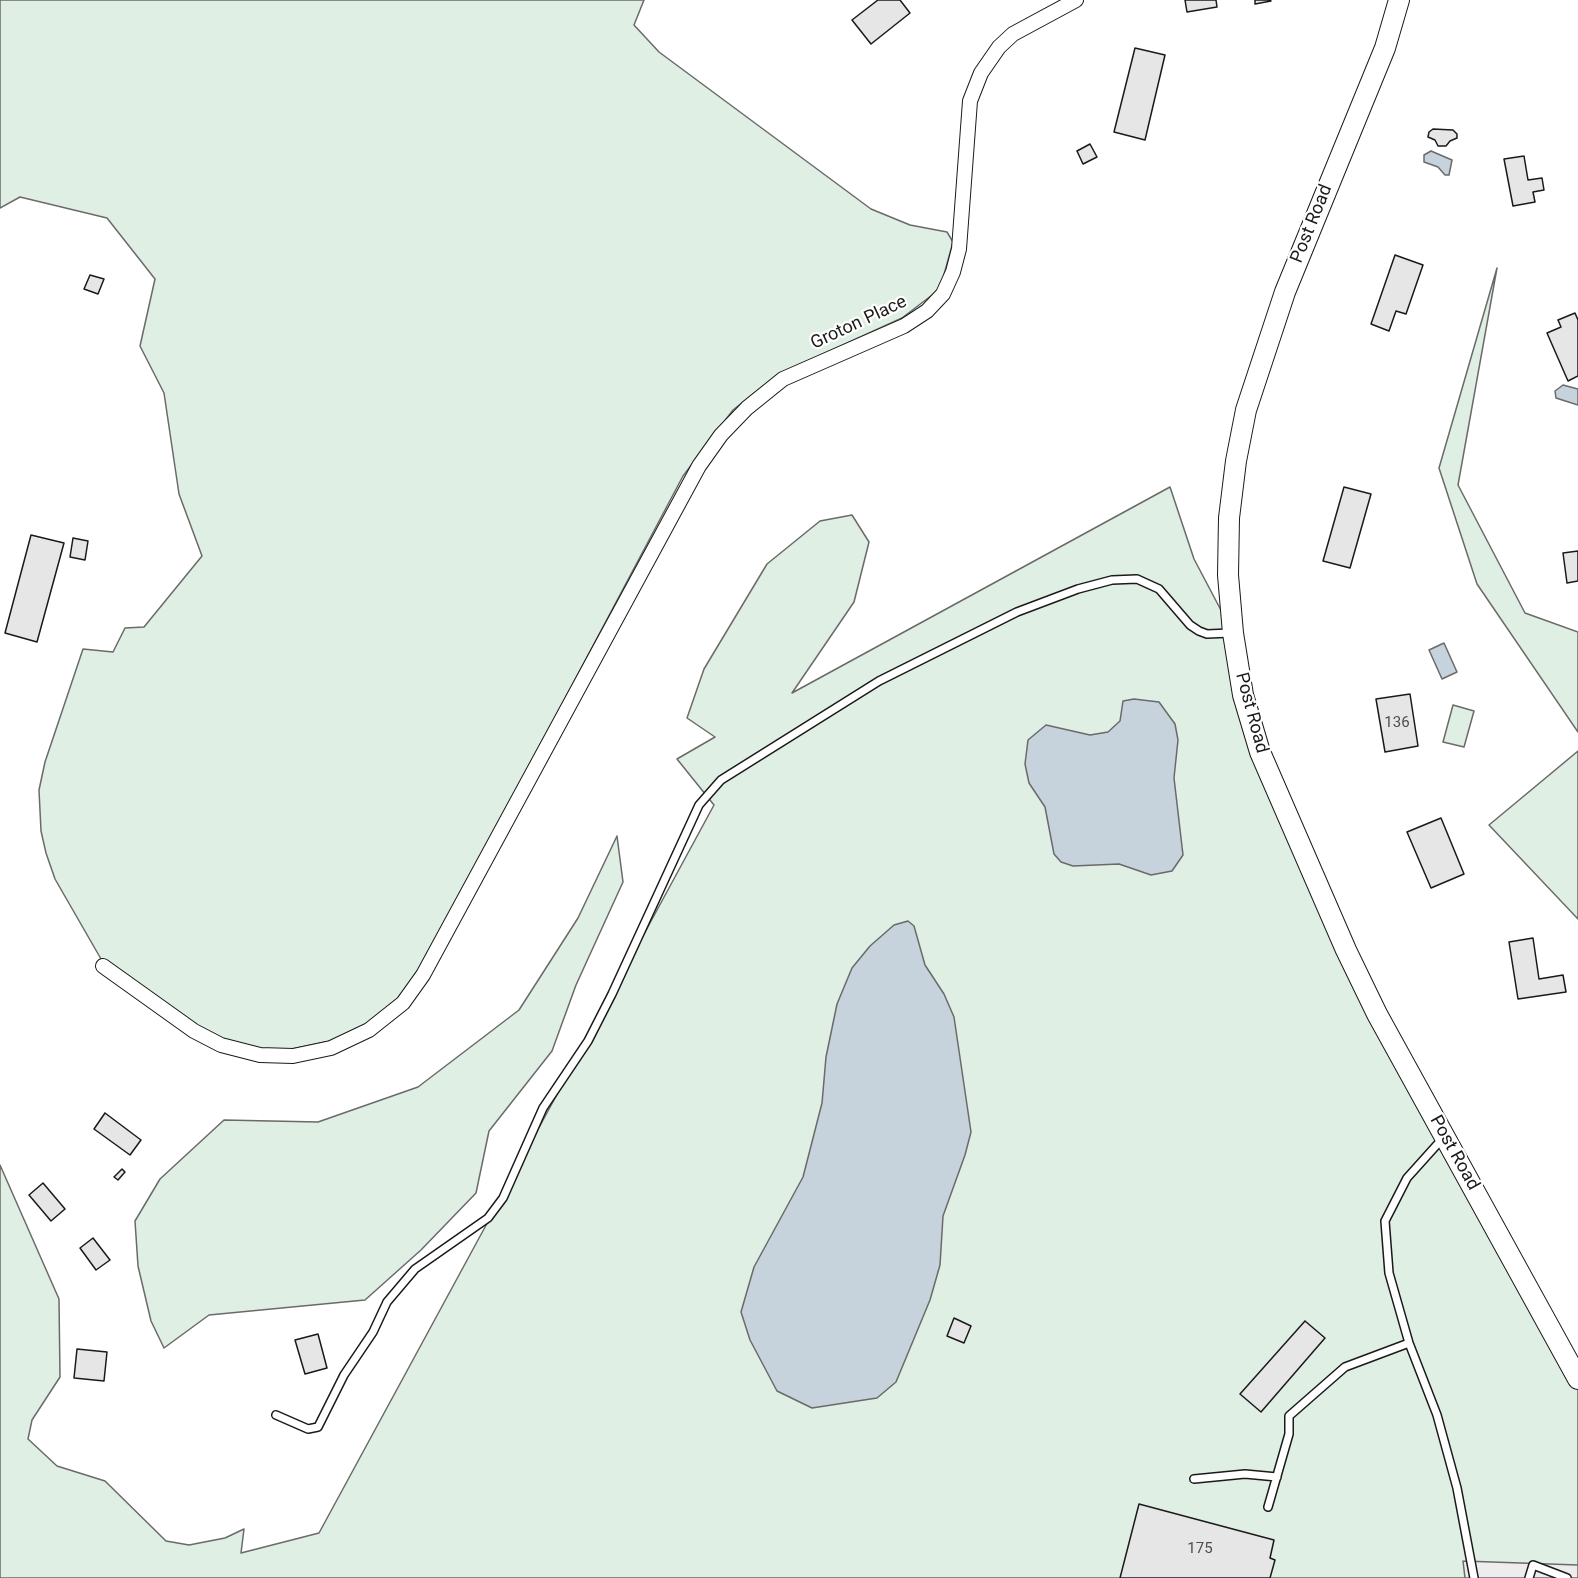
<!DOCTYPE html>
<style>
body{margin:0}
canvas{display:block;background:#fff}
</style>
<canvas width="1578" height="1578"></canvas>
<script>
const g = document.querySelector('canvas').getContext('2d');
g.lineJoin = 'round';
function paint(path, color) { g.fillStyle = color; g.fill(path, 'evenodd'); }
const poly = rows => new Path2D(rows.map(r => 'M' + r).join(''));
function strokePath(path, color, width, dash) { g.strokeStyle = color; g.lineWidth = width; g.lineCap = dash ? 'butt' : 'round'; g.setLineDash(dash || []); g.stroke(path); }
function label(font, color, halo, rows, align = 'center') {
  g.font = font + ' Roboto,sans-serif'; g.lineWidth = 4.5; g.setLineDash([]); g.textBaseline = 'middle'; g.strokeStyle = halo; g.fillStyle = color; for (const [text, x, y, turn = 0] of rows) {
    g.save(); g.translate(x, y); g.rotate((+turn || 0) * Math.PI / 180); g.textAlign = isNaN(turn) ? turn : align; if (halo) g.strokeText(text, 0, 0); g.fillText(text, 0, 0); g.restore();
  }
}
const green = poly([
 [0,0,644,0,634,25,659,52,871,209,910,225,947,232,953,242,940,289,902,318,777,375,733,410,683,476,422,968,401,997,368,1024,330,1041,292,1049,258,1049,220,1039,192,1025,101,959,55,879,46,853,41,831,39,790,45,762,83,649,113,652,125,628,144,627,202,556,179,494,164,393,140,346,155,279,107,218,20,197,0,208,0,0],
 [1497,268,1458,485,1525,613,1578,632,1578,732,1477,584,1439,468,1497,268],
 [1170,487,1194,559,1233,633,1243,695,1346,950,1578,1379,1578,1578,0,1578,0,1165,59,1299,60,1377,32,1420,28,1439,57,1466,105,1481,166,1541,189,1545,225,1538,244,1529,241,1553,319,1533,714,805,677,759,715,737,687,718,704,669,767,564,820,521,852,515,869,542,854,602,792,693,1170,487],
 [1453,705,1474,711,1464,747,1443,742,1453,705],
 [1578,751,1578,919,1489,825,1578,751],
 [617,836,623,882,576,985,552,1051,489,1131,476,1193,421,1250,365,1300,209,1315,164,1348,151,1321,138,1266,135,1221,160,1179,224,1120,318,1122,418,1087,519,1010,578,918,617,836]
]);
paint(green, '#e0efe3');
strokePath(green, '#6a6a6a', 1.5);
const parking = poly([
 [1463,1561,1578,1565,1578,1578,1465,1578,1463,1561]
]);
paint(parking, '#ededed');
strokePath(parking, '#6a6a6a', 1.5);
const water = poly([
 [1431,151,1452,160,1449,175,1445,175,1438,167,1424,162,1424,155,1431,151],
 [1563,385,1578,389,1578,405,1556,398,1555,391,1563,385],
 [1444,643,1457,672,1442,679,1429,650,1444,643],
 [1134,699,1159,702,1175,724,1178,740,1174,778,1183,855,1172,871,1151,875,1119,864,1073,866,1061,862,1054,854,1045,807,1029,783,1025,764,1028,740,1046,725,1090,735,1108,732,1120,721,1123,701,1134,699],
 [908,921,914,926,925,965,944,994,954,1017,971,1132,965,1155,943,1216,940,1265,930,1300,896,1382,877,1398,812,1408,777,1391,750,1340,741,1312,754,1267,803,1177,822,1103,826,1057,837,1004,852,968,870,946,894,925,908,921]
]);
paint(water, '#c6d2dc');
strokePath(water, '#6a6a6a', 1.5);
const building = poly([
 [878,0,900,0,910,13,871,44,852,20,878,0],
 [1185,0,1216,0,1217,7,1187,12,1185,0],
 [1255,0,1270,0,1271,1,1255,4,1255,0],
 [1135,48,1165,55,1145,140,1114,132,1135,48],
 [1433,129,1453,130,1457,134,1457,138,1450,141,1446,146,1438,146,1435,140,1428,137,1429,132,1433,129],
 [1090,144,1097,157,1083,164,1077,151,1090,144],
 [1524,156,1528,180,1542,178,1544,190,1533,192,1535,202,1513,206,1504,159,1524,156],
 [1395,255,1423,265,1406,314,1396,311,1389,331,1371,324,1395,255],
 [90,275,104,279,98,294,84,289,90,275],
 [1575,313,1578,320,1578,376,1568,381,1547,333,1561,327,1558,320,1575,313],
 [1344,487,1371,494,1350,568,1323,561,1344,487],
 [31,535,64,543,37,642,5,633,31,535],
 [73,538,88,541,85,560,70,557,73,538],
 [1578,551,1578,581,1567,583,1563,553,1578,551],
 [1410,694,1418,746,1385,752,1376,699,1410,694],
 [1441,818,1464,874,1431,888,1407,832,1441,818],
 [1533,938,1539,979,1563,975,1566,992,1518,999,1509,942,1533,938],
 [105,1113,141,1140,130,1155,94,1129,105,1113],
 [122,1169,125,1172,118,1180,114,1177,122,1169],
 [43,1183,65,1209,51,1221,29,1195,43,1183],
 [93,1238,110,1260,96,1270,80,1248,93,1238],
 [954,1318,971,1326,964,1343,947,1336,954,1318],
 [1305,1321,1325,1338,1261,1412,1240,1394,1305,1321],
 [318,1334,327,1368,305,1374,295,1340,318,1334],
 [77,1349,107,1352,104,1381,74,1378,77,1349],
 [1139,1504,1274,1540,1270,1558,1275,1560,1270,1578,1120,1578,1139,1504]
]);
paint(building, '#e6e6e6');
strokePath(building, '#1a1a1a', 1.5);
const lane = poly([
 [1443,1138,1407,1178,1385,1221,1389,1273,1409,1343,1437,1415,1457,1488,1474,1578],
 [276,1415,308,1429,318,1427,344,1375,373,1332,387,1302,415,1269,488,1218,503,1198,543,1108,588,1041,612,994,699,805,721,780,879,681,1017,612,1078,589,1112,580,1137,579,1159,589,1190,625,1199,631,1207,634,1230,633],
 [1194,1479,1245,1474,1277,1477],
 [1268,1507,1289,1434,1289,1416,1345,1367,1409,1343],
 [1529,1578,1533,1565,1567,1578]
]);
const street = poly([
 [103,966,194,1031,221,1045,260,1055,293,1056,331,1048,369,1030,403,1003,423,975,699,466,721,435,747,408,783,379,904,326,927,311,943,294,953,272,959,249,970,101,981,73,999,47,1013,34,1076,0]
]);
const secondary = poly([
 [1399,0,1385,48,1285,292,1246,410,1236,461,1229,518,1228,575,1233,633,1243,695,1260,752,1346,950,1377,1014,1578,1379]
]);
strokePath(lane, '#1a1a1a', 10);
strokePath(street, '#1a1a1a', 16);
strokePath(secondary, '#1a1a1a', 22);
strokePath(lane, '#fff', 7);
strokePath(street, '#fff', 14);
strokePath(secondary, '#fff', 20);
label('15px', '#4d4d4d', null, [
 ["136",1397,723],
 ["175",1200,1549]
]);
label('18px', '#1a1a1a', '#fff', [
 ["Post Road",1312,224,-68],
 ["Groton Place",859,323,-25],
 ["Post Road",1251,713,75],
 ["Post Road",1454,1153,61]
]);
</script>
